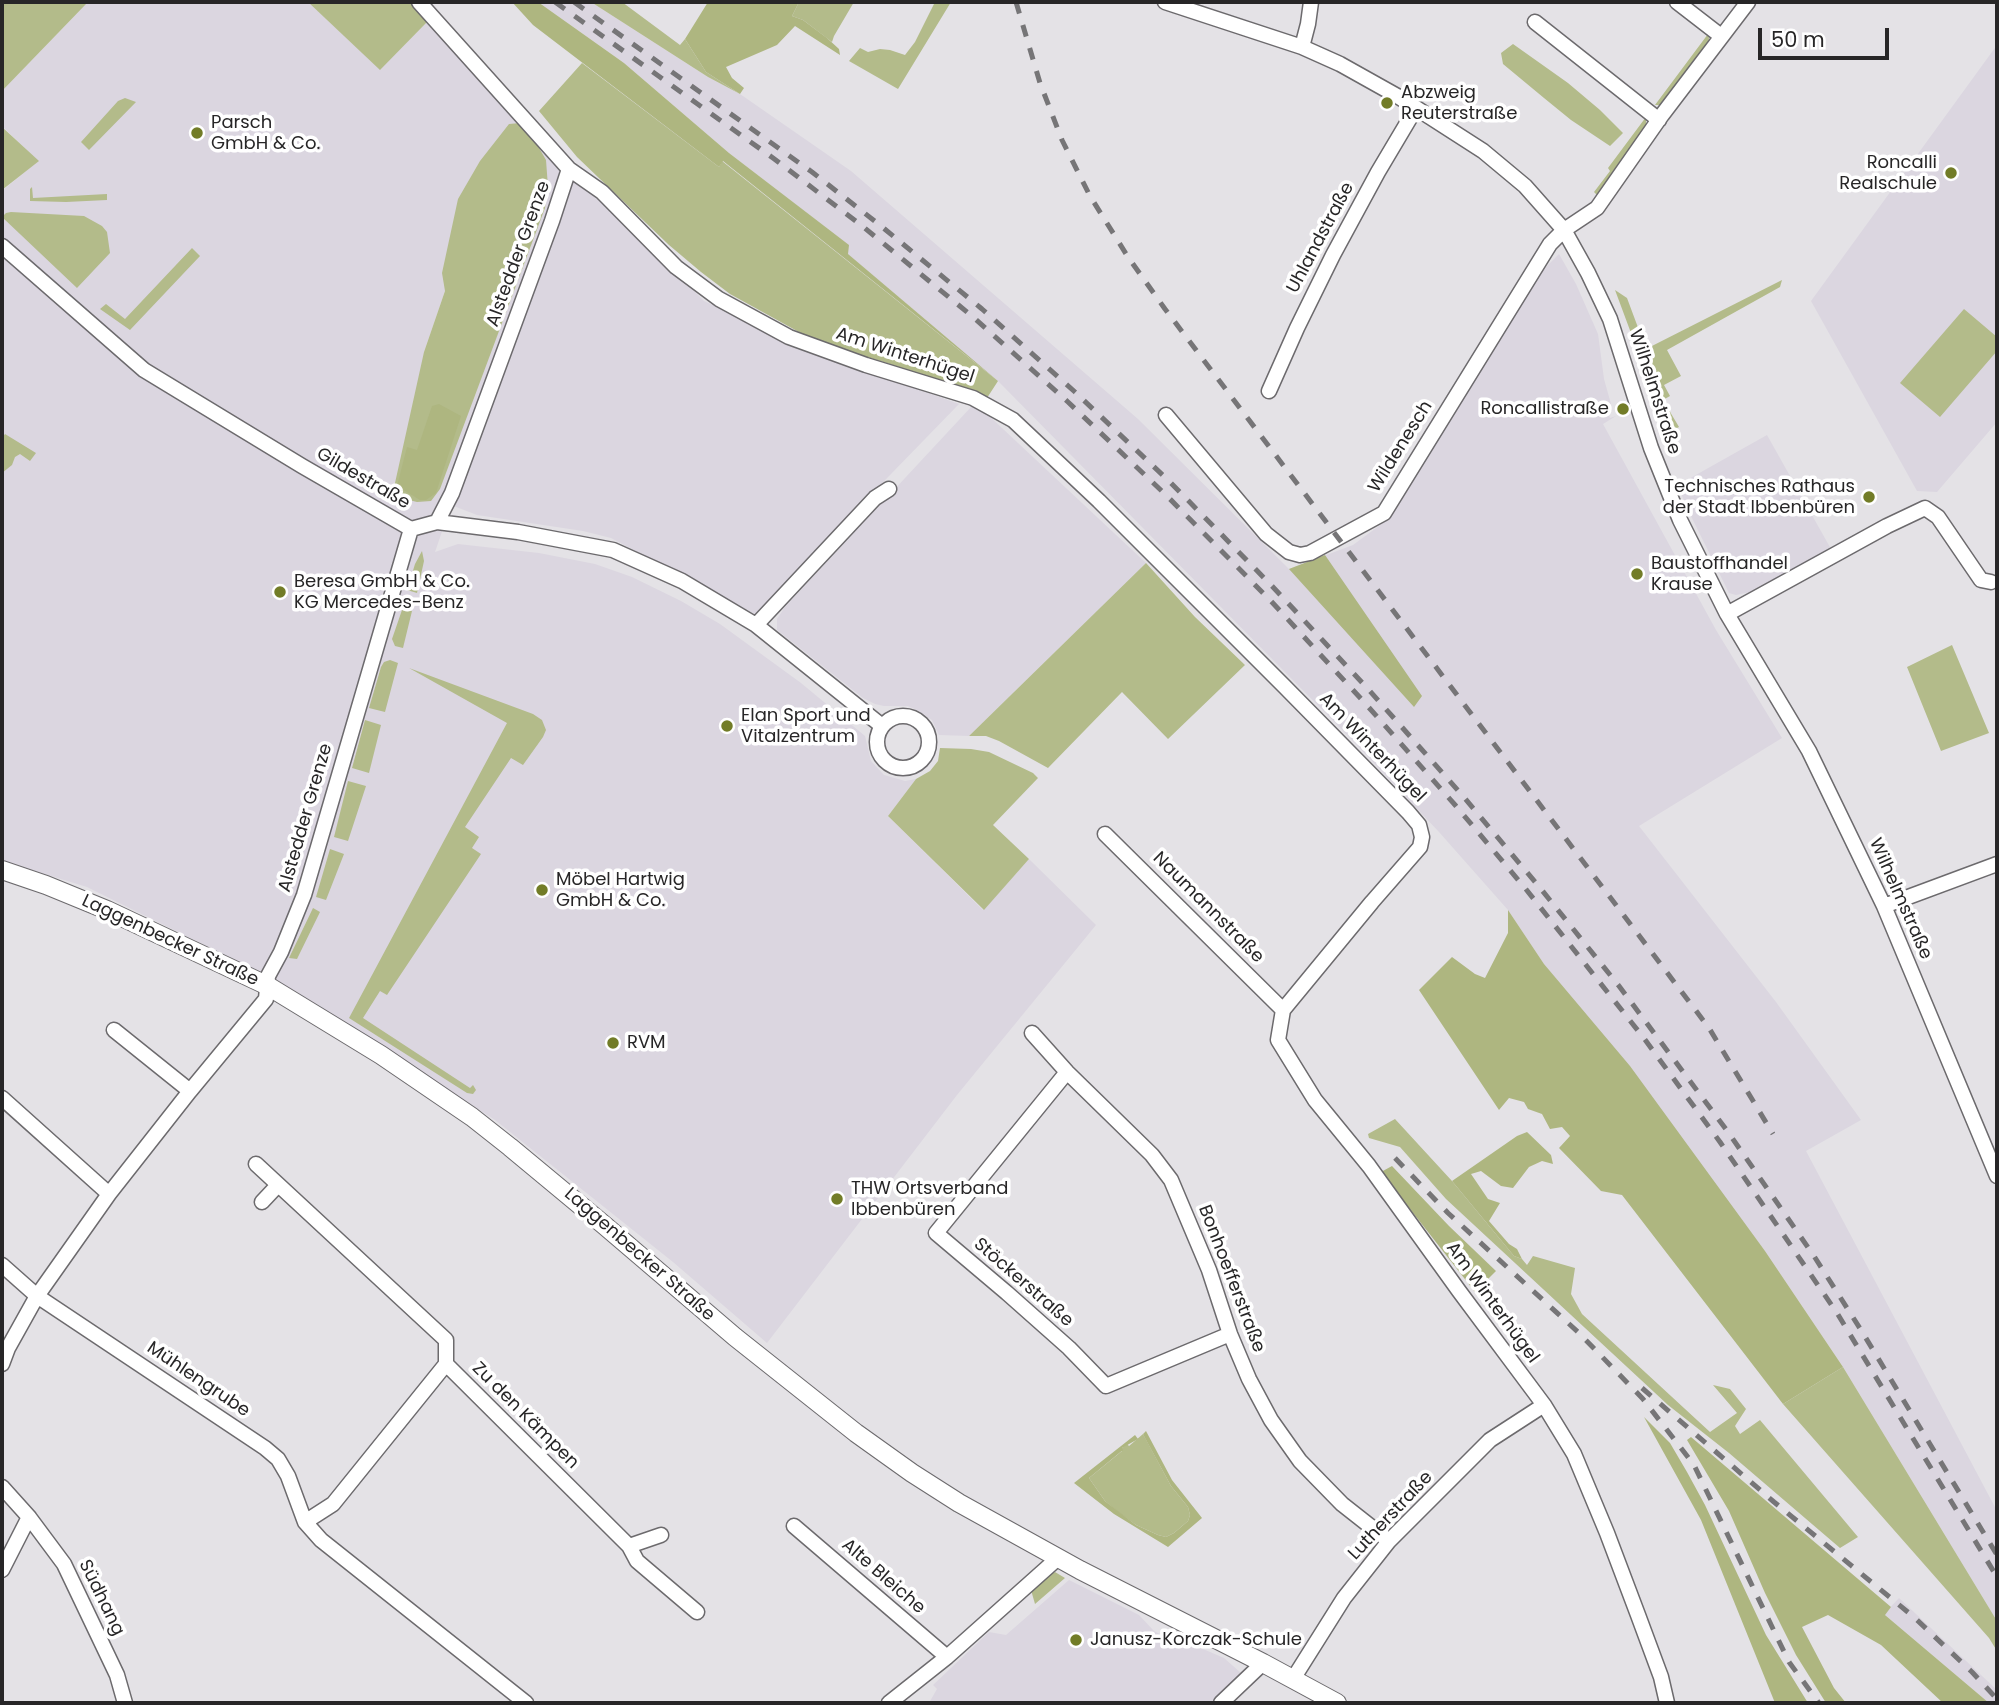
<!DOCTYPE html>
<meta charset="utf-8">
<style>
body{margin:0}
#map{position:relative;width:1999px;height:1705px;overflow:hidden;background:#e4e2e6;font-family:Poppins,sans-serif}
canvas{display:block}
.frame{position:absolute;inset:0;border:4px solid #272627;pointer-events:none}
.scale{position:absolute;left:1758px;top:28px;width:131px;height:32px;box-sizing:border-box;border:4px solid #272627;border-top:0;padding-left:9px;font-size:21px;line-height:24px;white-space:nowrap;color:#272627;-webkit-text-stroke:5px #fff;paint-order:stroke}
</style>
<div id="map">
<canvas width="1999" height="1705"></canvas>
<div class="frame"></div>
<div class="scale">50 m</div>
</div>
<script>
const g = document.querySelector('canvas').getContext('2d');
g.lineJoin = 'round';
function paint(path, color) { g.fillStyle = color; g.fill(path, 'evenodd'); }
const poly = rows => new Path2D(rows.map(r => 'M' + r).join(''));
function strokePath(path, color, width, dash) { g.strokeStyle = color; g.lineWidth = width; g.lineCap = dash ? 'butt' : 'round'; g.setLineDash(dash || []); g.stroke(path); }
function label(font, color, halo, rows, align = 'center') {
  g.font = font + ' Poppins,sans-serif'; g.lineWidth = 7; g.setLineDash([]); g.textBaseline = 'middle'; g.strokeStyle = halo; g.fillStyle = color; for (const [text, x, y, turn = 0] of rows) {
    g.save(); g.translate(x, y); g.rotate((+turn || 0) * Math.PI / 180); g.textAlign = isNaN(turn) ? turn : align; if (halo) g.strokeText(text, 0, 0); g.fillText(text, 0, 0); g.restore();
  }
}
paint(poly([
 [88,2,308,2,380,69,428,21,704,301,819,354,959,404,755,614,611,538,583,531,477,515,451,505,435,552,458,544,539,553,595,564,632,577,681,601,720,624,801,683,865,736,871,761,884,775,905,781,916,779,888,816,983,910,1029,859,1096,925,957,1095,767,1343,673,1262,495,1120,279,982,87,887,2,861,2,191,38,161,2,126,2,91],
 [531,246,496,338,424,352,445,291],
 [538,2,591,2,708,77,740,94,851,171,1138,419,1289,569,1353,545,1383,523,1528,285,1559,254,1576,284,1598,334,1604,379,1611,404,1606,406,1610,418,1616,416,1603,424,1716,630,1782,738,1639,826,1776,1002,1861,1120,1806,1151,1997,1511,1997,1621,1843,1367,1765,1251,1544,964,1508,910,1439,832,1351,739,998,381,847,254,848,245,729,153,624,63],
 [1997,45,1997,422,1937,492,1917,491,1811,301],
 [972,406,986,413,1146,563,969,736,939,735,932,720,917,710,908,706,884,706,875,704,863,698,777,630,777,619,785,607],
 [1767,435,1831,549,1750,592,1736,595,1729,593,1686,506,1678,485],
 [1069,1580,1139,1615,1154,1631,1183,1646,1203,1649,1224,1658,1241,1673,1241,1680,1216,1703,929,1703,937,1689,933,1685,989,1632,1006,1635],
 [1899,1598,1997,1690,1997,1703,1989,1703,1884,1614]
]), '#dbd6e0');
paint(poly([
 [2,2,88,2,2,91],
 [308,2,409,2,428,21,380,70],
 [591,2,622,2,680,45,685,39,706,72,740,94,708,77],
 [799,2,854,2,834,36,832,42,803,20,792,16],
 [935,2,951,2,898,89,849,61,860,48,868,52,880,49,890,50,905,55,915,42],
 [1708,34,1709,38,1708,45,1661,105,1655,105],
 [1513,44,1568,83,1600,110,1623,133,1610,146,1571,120,1544,98,1503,64,1501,53],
 [582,63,719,167,722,161,998,381,987,398,887,363,817,342,730,294,701,272,669,245,577,157,539,111],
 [125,98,136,102,89,150,81,142,118,101],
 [1646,117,1646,129,1597,195,1594,192,1610,171,1608,168],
 [520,123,531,134,546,160,548,187,545,208,440,489,431,501,417,502,405,499,393,492,424,352,445,291,442,273,458,199,480,161,509,124],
 [2,127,39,161,2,190,2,126],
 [32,187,33,198,107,194,107,200,66,202,30,201,30,189],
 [11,212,84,216,102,226,107,232,110,253,77,288,2,217,6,213],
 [192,248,200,256,130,330,100,309,106,304,125,319],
 [1782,280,1780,287,1667,350,1681,376,1664,385,1670,396,1663,400,1679,427,1671,431,1667,422,1663,421,1652,372,1631,333,1615,290,1627,298,1646,349],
 [1964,309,1997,337,1997,351,1940,417,1900,383],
 [5,434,36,453,30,461,20,454,15,457,12,465,2,473,2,438],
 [422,551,424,561,417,593,407,590,415,564],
 [1146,563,1195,617,1245,665,1168,739,1122,692,1048,768,999,741,986,736,969,736],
 [402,610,412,611,403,648,395,646,392,639],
 [1952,645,1989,733,1941,751,1907,667],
 [390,660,398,663,385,712,369,708,381,667,384,662],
 [409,668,533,714,542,720,546,730,543,737,523,765,511,758,465,827,479,837,472,848,481,854,387,995,380,991,363,1018,470,1088,473,1085,476,1090,473,1094,467,1093,349,1018,507,723],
 [365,720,381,725,369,773,352,768],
 [940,748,971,749,989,752,1033,773,1038,778,993,825,1029,859,984,910,888,816,916,779,930,771,938,761],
 [348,781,366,786,348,841,334,837],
 [330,849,344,854,326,900,316,897],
 [313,908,320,912,297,959,289,958],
 [1395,1119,1452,1181,1514,1256,1522,1259,1527,1265,1533,1256,1575,1268,1571,1294,1582,1314,1710,1432,1737,1413,1713,1385,1730,1389,1746,1409,1735,1426,1740,1434,1760,1420,1858,1537,1840,1548,1729,1453,1668,1405,1446,1199,1400,1147,1369,1138,1368,1134],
 [1843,1367,1997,1621,1997,1651,1989,1638,1783,1404],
 [1143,1434,1171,1486,1188,1507,1190,1515,1188,1521,1174,1533,1166,1537,1158,1535,1136,1525,1118,1512,1105,1501,1089,1478,1122,1451,1122,1448,1127,1444,1129,1446],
 [1055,1572,1065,1578,1035,1604,1031,1590,1047,1576]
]), '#b3bb8a');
paint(poly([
 [512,2,538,2,624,63,729,153,849,245,848,254,998,381,723,161,719,167,533,25],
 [708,2,799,2,792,16,803,20,827,38,839,49,840,55,795,26,777,45,726,67,732,78,744,88,740,94,706,72,685,39],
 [439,404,461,416,436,493,426,500,420,500,397,486,407,447,417,450,432,406],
 [1325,555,1422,696,1414,707,1289,569],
 [1508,910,1544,964,1630,1066,1765,1251,1843,1367,1783,1404,1622,1195,1601,1191,1559,1148,1570,1136,1562,1127,1550,1129,1542,1114,1528,1109,1524,1102,1509,1098,1499,1110,1419,990,1452,957,1475,974,1485,978,1508,933],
 [1527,1132,1551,1155,1553,1164,1542,1161,1529,1167,1513,1188,1501,1186,1481,1171,1471,1174,1488,1199,1500,1203,1489,1221,1509,1244,1517,1249,1522,1259,1514,1256,1452,1181,1517,1136],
 [1392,1166,1449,1226,1496,1271,1475,1292,1381,1172],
 [1644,1417,1670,1443,1687,1472,1705,1505,1766,1635,1808,1703,1775,1703,1701,1520],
 [1146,1431,1172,1480,1202,1518,1168,1547,1114,1514,1074,1483,1135,1435,1138,1439,1122,1448,1123,1450,1089,1478,1105,1501,1136,1525,1158,1535,1166,1537,1174,1533,1188,1521,1190,1515,1188,1507,1171,1486,1146,1440,1143,1434],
 [1691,1437,1891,1607,1885,1615,1989,1703,1943,1703,1881,1645,1828,1615,1802,1627,1834,1688,1846,1703,1826,1703,1796,1655,1765,1593,1729,1511,1687,1440]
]), '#aeb680');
const minor = poly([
 [419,2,569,169,552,221,452,493,437,522],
 [1165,2,1302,47,1340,64,1399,97,1483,151,1525,186,1564,230,1588,273,1610,319,1651,448,1680,520,1727,614,1809,751,1884,906,1997,1176],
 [1677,2,1721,36],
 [1535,22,1659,120],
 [1302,47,1308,24,1311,2],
 [569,169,602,192,676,267,719,299,789,337,866,365,973,398,1013,420,1099,501,1285,687,1408,812,1419,825,1422,837,1420,847,1372,902,1283,1010,1278,1040,1315,1100,1369,1166,1459,1291,1544,1405,1574,1454,1607,1533,1638,1615,1661,1677,1667,1703],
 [2,246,144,370,302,466,411,529,437,522,518,532,613,550,682,581,756,625,882,726],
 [1269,391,1297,328,1333,255,1378,172,1416,108],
 [1166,415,1266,534,1289,552,1300,555,1310,553,1384,513,1550,244,1564,230,1597,208,1662,115,1748,2],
 [1727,614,1887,526,1925,508,1938,517,1981,580,1991,582],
 [756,625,875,498,889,489],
 '877 742a26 26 0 1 1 52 0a26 26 0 1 1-52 0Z',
 [1105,834,1283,1010],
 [1884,906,1997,864],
 [114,1030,190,1091],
 [1032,1033,1067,1072,1152,1155,1171,1180,1209,1270,1230,1334,1249,1379,1271,1420,1300,1461,1342,1504,1389,1541],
 [1067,1072,936,1233,1007,1293,1069,1348,1106,1386,1230,1334],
 [2,1098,109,1194],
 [256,1164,446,1340,446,1364,629,1546,637,1561,697,1612],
 [262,1202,278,1185],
 [2,1265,37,1296,265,1448,278,1459,288,1476,305,1522,321,1540,526,1703],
 [2,1364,8,1348,37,1296,109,1194,190,1091,266,999,268,976,281,952,304,895,411,529],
 [2,1487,29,1517,64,1564,117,1675,125,1703],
 [305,1522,333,1504,446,1364],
 [794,1526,947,1657],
 [629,1546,661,1535],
 [2,1570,29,1517],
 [1293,1679,1344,1598,1389,1541,1490,1440,1544,1405],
 [889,1703,947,1657,1058,1558],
 [1221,1703,1263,1663]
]);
const tertiary = poly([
 [2,870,46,885,107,910,268,986,381,1055,472,1117,510,1147,604,1225,735,1337,856,1433,912,1473,959,1503,1080,1570,1263,1663,1337,1703]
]);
strokePath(minor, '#6c6a6d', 17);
strokePath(tertiary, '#6c6a6d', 20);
strokePath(minor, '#fff', 14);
strokePath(tertiary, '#fff', 18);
strokePath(poly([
 [555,2,773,158,861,225,973,317,1068,402,1166,495,1270,600,1364,702,1456,806,1525,888,1643,1037,1720,1142,1837,1313,1997,1577],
 [574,2,812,172,881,226,982,309,1075,392,1170,482,1272,586,1369,690,1462,795,1541,889,1619,986,1728,1132,1814,1256,1861,1330,1997,1555],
 [1016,2,1040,83,1062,140,1090,196,1128,257,1165,309,1709,1028,1773,1134],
 [1395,1158,1448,1213,1579,1333,1643,1399,1694,1465,1789,1662,1819,1703],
 [1642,1388,1774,1502,1915,1618,1972,1672,1997,1699]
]), '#767577', 5, [12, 12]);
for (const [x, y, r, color] of [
 [1387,103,7,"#727c27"],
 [197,133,7,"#727c27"],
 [1951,173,7,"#727c27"],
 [1623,409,7,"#727c27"],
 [1869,497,7,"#727c27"],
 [1637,574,7,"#727c27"],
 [280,592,7,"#727c27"],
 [727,726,7,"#727c27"],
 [542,890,7,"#727c27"],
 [613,1043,7,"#727c27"],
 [837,1199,7,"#727c27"],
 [1076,1640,7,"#727c27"]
]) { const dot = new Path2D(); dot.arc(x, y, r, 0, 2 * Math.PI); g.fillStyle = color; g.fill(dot); strokePath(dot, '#fff', 2.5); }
label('18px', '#272627', '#fff', [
 ["Abzweig",1401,93],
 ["Reuterstraße",1401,114],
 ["Parsch",211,123],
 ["GmbH & Co.",211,144],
 ["Roncalli",1937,163,"right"],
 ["Realschule",1937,184,"right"],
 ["Roncallistraße",1609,409,"right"],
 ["Technisches Rathaus",1855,487,"right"],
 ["der Stadt Ibbenbüren",1855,508,"right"],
 ["Baustoffhandel",1651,564],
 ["Krause",1651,585],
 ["Beresa GmbH & Co.",294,582],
 ["KG Mercedes-Benz",294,603],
 ["Elan Sport und",741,716],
 ["Vitalzentrum",741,737],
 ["Möbel Hartwig",556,880],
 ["GmbH & Co.",556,901],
 ["RVM",627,1043],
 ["THW Ortsverband",851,1189],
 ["Ibbenbüren",851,1210],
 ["Janusz-Korczak-Schule",1090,1640]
], 'left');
label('18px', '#272627', '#fff', [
 ["Uhlandstraße",1321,238,-62],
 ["Alstedder Grenze",519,254,-70],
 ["Am Winterhügel",905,356,18],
 ["Wilhelmstraße",1654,392,72],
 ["Wildenesch",1401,447,-58],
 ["Gildestraße",363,479,30],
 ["Am Winterhügel",1372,748,46],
 ["Alstedder Grenze",306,818,-74],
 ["Wilhelmstraße",1900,899,66],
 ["Naumannstraße",1208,908,45],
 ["Laggenbecker Straße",170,941,25],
 ["Laggenbecker Straße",639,1255,41],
 ["Bonhoefferstraße",1231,1279,69],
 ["Stöckerstraße",1023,1283,41],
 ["Am Winterhügel",1492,1303,54],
 ["Mühlengrube",198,1380,34],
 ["Zu den Kämpen",525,1416,45],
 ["Lutherstraße",1391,1516,-47],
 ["Alte Bleiche",883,1577,41],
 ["Südhang",101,1598,64]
]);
</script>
